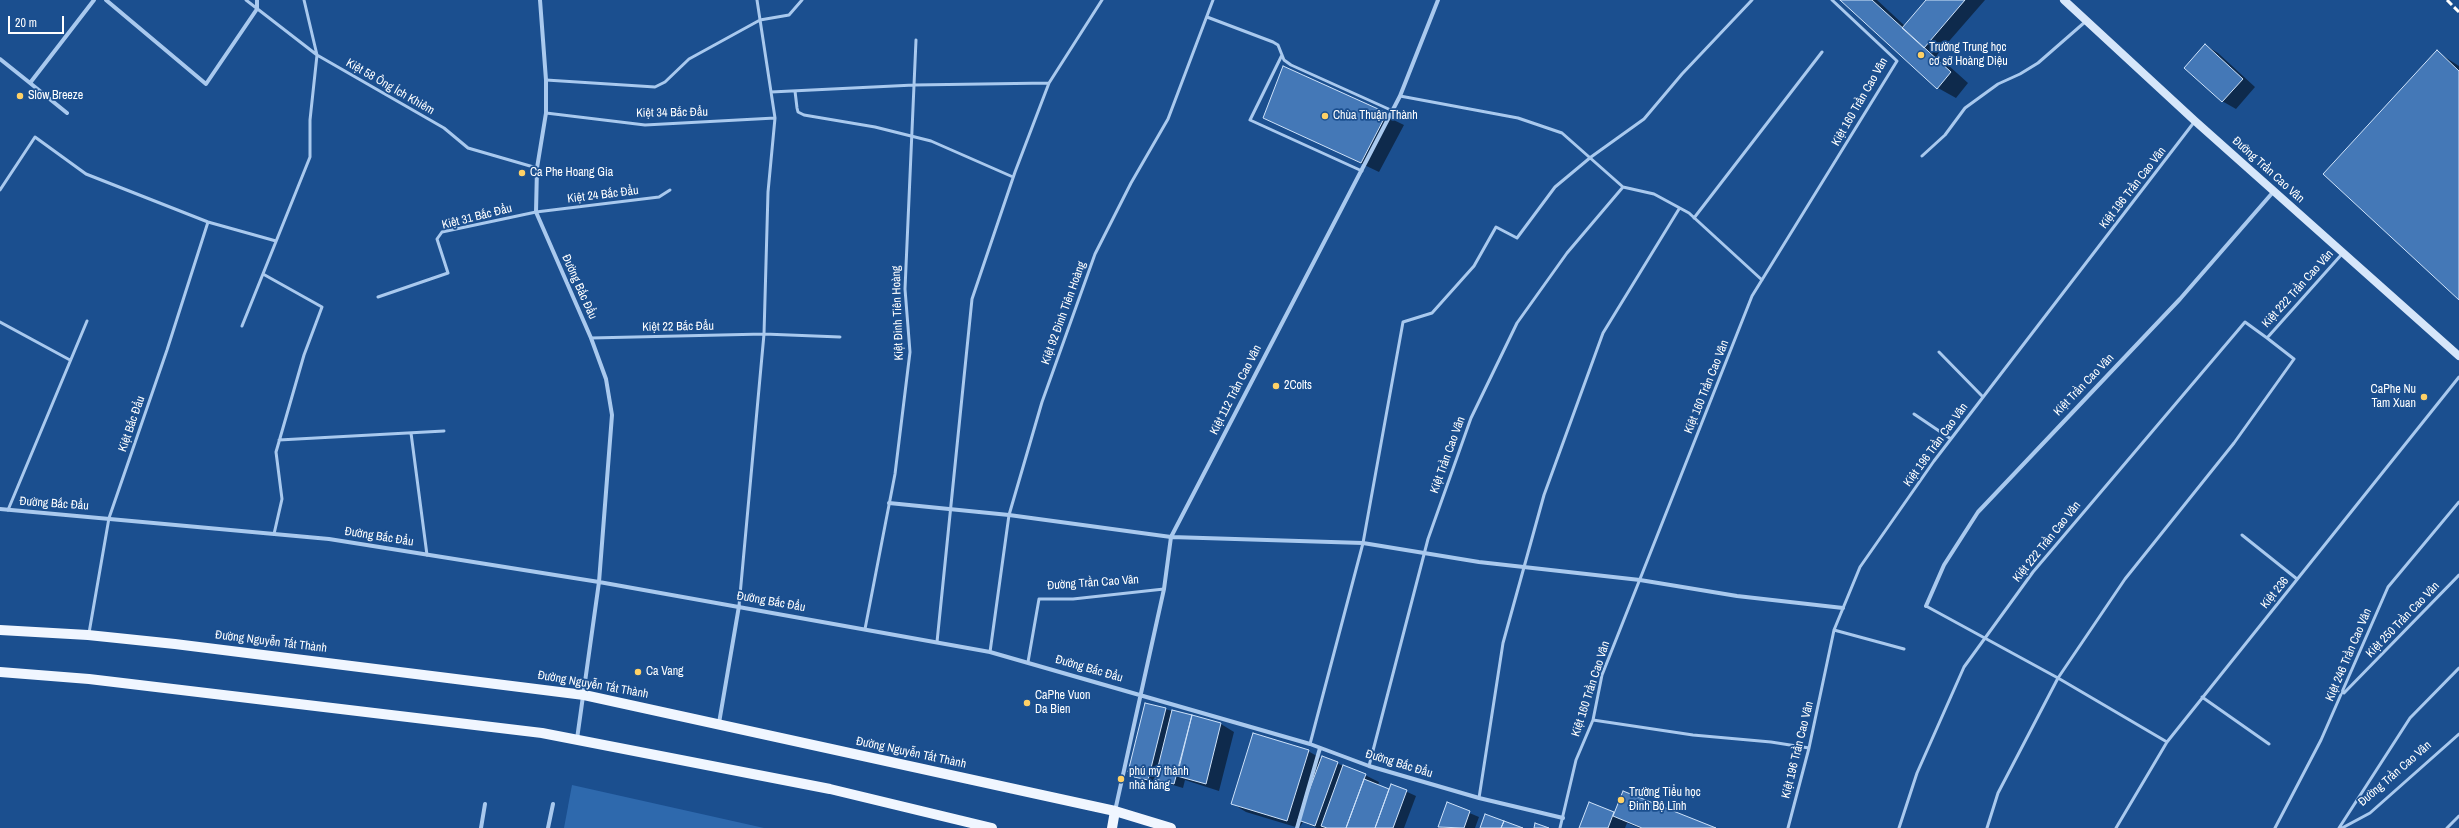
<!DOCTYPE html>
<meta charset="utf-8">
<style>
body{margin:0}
#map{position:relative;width:2459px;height:828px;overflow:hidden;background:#1b4f8f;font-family:"Archivo Narrow",sans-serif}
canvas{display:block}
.scale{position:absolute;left:8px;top:16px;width:56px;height:18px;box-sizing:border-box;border:2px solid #fff;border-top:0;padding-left:5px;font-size:12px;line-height:14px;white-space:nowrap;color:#fff;-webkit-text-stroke:3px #1b4f8f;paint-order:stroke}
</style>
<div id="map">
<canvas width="2459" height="828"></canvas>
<div class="scale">20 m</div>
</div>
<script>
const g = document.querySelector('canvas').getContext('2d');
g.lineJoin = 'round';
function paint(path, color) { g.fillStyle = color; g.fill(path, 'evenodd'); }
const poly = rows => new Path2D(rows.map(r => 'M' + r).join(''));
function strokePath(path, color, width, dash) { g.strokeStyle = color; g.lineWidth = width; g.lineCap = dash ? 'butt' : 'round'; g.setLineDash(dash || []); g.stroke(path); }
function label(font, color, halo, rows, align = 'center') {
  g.font = font + ' "Archivo Narrow",sans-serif'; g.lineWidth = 3.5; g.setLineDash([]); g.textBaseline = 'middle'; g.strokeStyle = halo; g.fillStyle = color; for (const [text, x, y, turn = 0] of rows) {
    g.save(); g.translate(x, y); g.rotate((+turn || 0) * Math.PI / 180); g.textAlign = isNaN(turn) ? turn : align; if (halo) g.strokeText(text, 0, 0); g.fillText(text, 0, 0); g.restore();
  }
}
paint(poly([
 [572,785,764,828,564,828]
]), '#2e69ad');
paint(poly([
 [1841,0,1877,0,1905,26,1928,0,1985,0,1937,55,1968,83,1956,98,1938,88],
 [2205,45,2218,53,2255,87,2236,109,2222,101],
 [2437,52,2459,66,2459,299],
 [1284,67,1404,125,1379,172,1264,117],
 [1146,704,1221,724,1234,732,1219,791,1185,780,1183,788,1163,782,1162,787,1149,784,1129,772],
 [1308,751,1322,759,1322,757,1365,775,1379,782,1378,786,1390,790,1392,785,1416,796,1404,828,1317,828,1303,822,1299,828,1246,812,1233,804],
 [1590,803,1615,813,1713,828,1639,828,1627,823,1625,828,1580,828],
 [1448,804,1479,817,1475,828,1443,828,1440,826]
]), '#0007');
const building = poly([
 [1840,0,1872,0,1951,72,1937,89,1840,0],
 [1926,0,1965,0,1924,48,1902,28,1926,0],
 [2205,44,2243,79,2222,102,2184,68,2205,44],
 [2437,50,2459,71,2459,300,2323,174,2437,50],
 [1283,66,1387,113,1361,163,1263,118,1283,66],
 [1145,703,1166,708,1148,780,1134,777,1135,774,1128,772,1145,703],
 [1172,710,1192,715,1174,784,1155,779,1172,710],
 [1192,715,1221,723,1206,784,1177,776,1192,715],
 [1253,733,1309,750,1287,821,1231,804,1253,733],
 [1322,756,1338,762,1315,826,1298,820,1322,756],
 [1343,765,1366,774,1346,828,1327,828,1321,826,1343,765],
 [1364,779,1389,789,1375,828,1346,828,1364,779],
 [1391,784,1407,790,1393,828,1375,828,1391,784],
 [1623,791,1716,828,1642,828,1613,816,1623,791],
 [1447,802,1470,811,1464,828,1438,827,1447,802],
 [1589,802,1614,812,1608,828,1579,828,1589,802],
 [1485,814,1504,821,1501,828,1480,828,1485,814],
 [1504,821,1523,828,1501,828,1504,821],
 [1535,823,1549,828,1534,828,1535,823]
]);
paint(building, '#4478b7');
strokePath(building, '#cfe3fa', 1);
strokePath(poly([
 [246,0,317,55,444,128,468,148,537,168],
 [1207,17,1273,42,1278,45,1284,60,1291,65,1393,111],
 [1282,55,1250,120,1362,171],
 [546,80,655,87,665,82,689,59,760,20,789,15,802,0],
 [795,91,797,108,798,112,804,115,875,127,931,141,1013,177],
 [771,92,914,85,1049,83],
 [1400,96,1518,118,1562,133,1623,187,1654,194,1689,213,1762,280],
 [546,113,645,125,775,118],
 [1922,156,1945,135,1965,108,1998,84,2020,74,2038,63,2085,22],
 [0,190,35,137,86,174,208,222,276,241],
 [1694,218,1822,52],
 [263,274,322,307,304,355,276,452,282,499,274,534],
 [378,297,448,273,437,239,442,232,536,212,659,197,670,190],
 [0,322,70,360],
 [242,326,310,157,310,120,317,55,304,0],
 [591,338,764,334,840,337],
 [1939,352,1983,397],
 [1914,414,1951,439],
 [411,433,427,555],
 [279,440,444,431],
 [8,510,87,321],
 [2242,535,2297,579],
 [739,606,764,334,768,192,775,118,757,0],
 [1926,606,2058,678,2167,742],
 [865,629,895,474,910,352,905,289,916,40],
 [1834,630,1904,649],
 [89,633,109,518,167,350,208,222],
 [937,642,972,299,1015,172,1049,83,1102,0],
 [990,652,1009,515,1042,402,1095,254,1131,183,1168,119,1213,0],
 [1028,662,1039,599,1073,599,1164,589],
 [2344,693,2459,575],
 [2202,697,2269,744],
 [1593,720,1693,735,1771,742,1809,748],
 [1310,744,1363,543,1403,322,1432,313,1474,266,1496,227,1517,238,1555,187,1591,157,1644,119,1682,74,1752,0],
 [1369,766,1428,539,1471,418,1517,323,1567,253,1623,187],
 [1479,798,1503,643,1544,495,1603,333,1679,209],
 [1560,828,1576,760,1593,720,1602,675,1752,296,1897,61,1832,0],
 [1788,828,1809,748,1834,630,1860,567,1934,461,2195,121],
 [1899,828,1917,773,1964,667,2033,572,2245,322,2267,338,2342,254],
 [1987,828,1998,793,2058,678,2125,579,2234,443,2294,359,2267,338],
 [2116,828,2167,742,2459,377],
 [2275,828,2321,740,2388,587,2459,502],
 [2339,828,2410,718,2459,668],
 [2342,828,2370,813,2459,734],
 [2447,828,2459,816]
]), '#a9c9ee', 3);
strokePath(poly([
 [106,0,206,84,257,9,257,0],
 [540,0,546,80,546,113,537,168,536,212,591,338,606,379,612,415,599,582,577,739],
 [0,59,30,83],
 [67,113,30,83,94,0],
 [889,503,1009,515,1171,537,1363,543,1479,562,1640,580,1737,596,1843,608],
 [0,509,329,539,599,582,990,652,1310,744,1369,766,1479,798,1563,818],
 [1926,606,1944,565,1978,512,2180,299,2274,191],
 [719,723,739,606],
 [1115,811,1164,589,1171,537,1400,96,1438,0],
 [481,828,485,804],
 [548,828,553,804],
 [1297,828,1320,748]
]), '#a9c9ee', 4);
strokePath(poly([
 [2064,0,2195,121,2459,356]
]), '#d6e6fa', 8);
strokePath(poly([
 [0,630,88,635,175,644,584,695,1115,811,1171,828],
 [0,672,89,679,542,733,830,789,992,828],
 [1112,828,1115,811]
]), '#f0f6ff', 10);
strokePath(poly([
 [2447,0,2459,12]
]), '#fff', 3, [7, 3]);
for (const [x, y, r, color] of [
 [1921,55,4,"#ffd166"],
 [20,96,4,"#ffd166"],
 [1325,116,4,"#ffd166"],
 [522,173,4,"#ffd166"],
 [1276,386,4,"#ffd166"],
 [2424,397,4,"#ffd166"],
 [638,672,4,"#ffd166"],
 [1027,703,4,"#ffd166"],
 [1121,779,4,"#ffd166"],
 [1621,800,4,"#ffd166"]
]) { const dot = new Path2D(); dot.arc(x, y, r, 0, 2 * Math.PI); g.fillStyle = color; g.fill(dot); strokePath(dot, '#1b4f8f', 1.5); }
label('12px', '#fff', '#1b4f8f', [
 ["Trường Trung học",1929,48],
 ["cơ sở Hoàng Diệu",1929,62],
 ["Slow Breeze",28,96],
 ["Chùa Thuận Thành",1333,116],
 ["Ca Phe Hoang Gia",530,173],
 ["2Colts",1284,386],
 ["CaPhe Nu",2416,390,"right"],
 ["Tam Xuan",2416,404,"right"],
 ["Ca Vang",646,672],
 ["CaPhe Vuon",1035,696],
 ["Da Bien",1035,710],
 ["phú mỹ thành",1129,772],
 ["nhà hàng",1129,786],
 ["Trường Tiểu học",1629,793],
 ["Đinh Bộ Lĩnh",1629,807]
], 'left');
label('12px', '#fff', '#1b4f8f', [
 ["Kiệt 58 Ông Ích Khiêm",390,87,30],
 ["Kiệt 160 Trần Cao Vân",1860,102,-60],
 ["Kiệt 34 Bắc Đẩu",672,113,-1],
 ["Đường Trần Cao Vân",2268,170,42],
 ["Kiệt 196 Trần Cao Vân",2133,188,-52],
 ["Kiệt 24 Bắc Đẩu",603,195,-7],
 ["Kiệt 31 Bắc Đẩu",477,217,-14],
 ["Đường Bắc Đẩu",579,287,66],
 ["Kiệt 222 Trần Cao Vân",2298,289,-48],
 ["Kiệt Đinh Tiên Hoàng",898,313,-92],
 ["Kiệt 92 Đinh Tiên Hoàng",1064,313,-70],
 ["Kiệt 22 Bắc Đẩu",678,327,-1],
 ["Kiệt Trần Cao Vân",2084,385,-46],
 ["Kiệt 160 Trần Cao Vân",1707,387,-68],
 ["Kiệt 112 Trần Cao Vân",1236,390,-63],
 ["Kiệt Bắc Đẩu",132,424,-71],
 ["Kiệt 196 Trần Cao Vân",1936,445,-54],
 ["Kiệt Trần Cao Vân",1448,455,-70],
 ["Đường Bắc Đẩu",54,504,4],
 ["Đường Bắc Đẩu",379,537,9],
 ["Kiệt 222 Trần Cao Vân",2047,542,-51],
 ["Đường Trần Cao Vân",1093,583,-4],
 ["Kiệt 236",2275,593,-51],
 ["Đường Bắc Đẩu",771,602,10],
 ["Kiệt 250 Trần Cao Vân",2403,620,-46],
 ["Đường Nguyễn Tất Thành",271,642,7],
 ["Kiệt 246 Trần Cao Vân",2349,655,-67],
 ["Đường Bắc Đẩu",1089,669,16],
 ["Đường Nguyễn Tất Thành",593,685,10],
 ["Kiệt 160 Trần Cao Vân",1591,689,-72],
 ["Kiệt 196 Trần Cao Vân",1798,750,-76],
 ["Đường Nguyễn Tất Thành",911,753,12],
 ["Đường Bắc Đẩu",1399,764,17],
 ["Đường Trần Cao Vân",2395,774,-41]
]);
</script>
